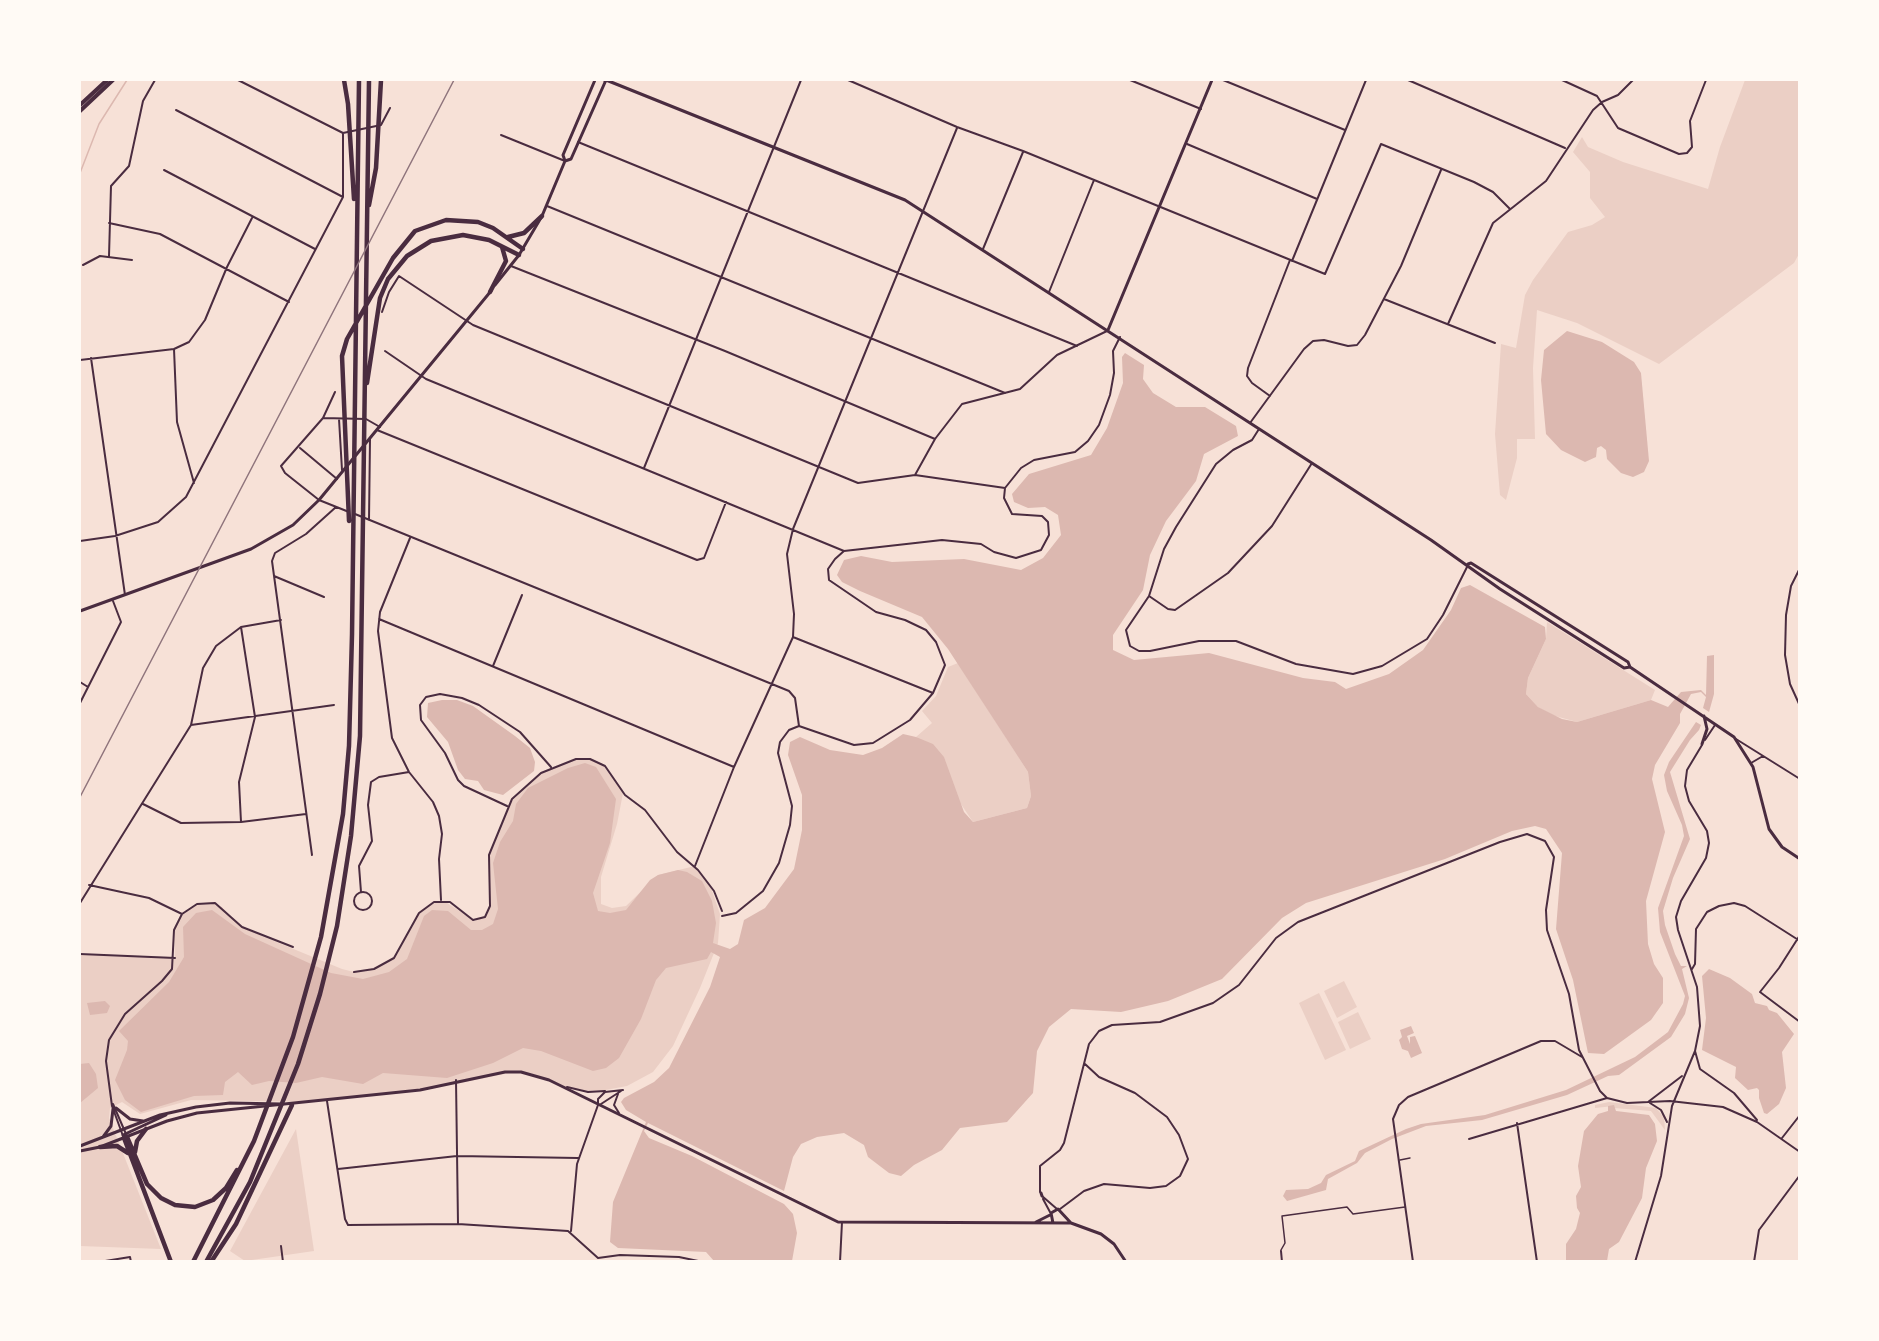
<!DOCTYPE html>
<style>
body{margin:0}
#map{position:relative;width:1879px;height:1341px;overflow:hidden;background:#f7e1d7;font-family:Mulish,sans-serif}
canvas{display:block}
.frame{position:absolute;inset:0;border:81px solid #fffaf5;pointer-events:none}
</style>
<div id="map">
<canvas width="1879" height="1341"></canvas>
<div class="frame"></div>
</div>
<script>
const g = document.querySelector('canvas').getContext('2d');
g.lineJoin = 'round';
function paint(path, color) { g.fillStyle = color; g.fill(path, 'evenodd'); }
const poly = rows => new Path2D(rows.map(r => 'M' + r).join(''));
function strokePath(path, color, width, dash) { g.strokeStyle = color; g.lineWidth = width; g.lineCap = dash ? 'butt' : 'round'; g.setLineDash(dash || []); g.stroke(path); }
paint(poly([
 [1745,80,1799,80,1800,252,1794,263,1659,364,1577,323,1537,310,1533,368,1535,439,1517,439,1517,458,1506,500,1500,495,1495,434,1501,344,1516,348,1525,295,1533,280,1568,232,1592,225,1605,217,1590,198,1590,172,1573,152,1582,137,1588,147,1623,162,1708,189,1720,147],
 [1547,622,1655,690,1651,700,1577,722,1548,714,1538,707,1526,694,1528,678,1546,639],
 [958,663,1028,772,1031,796,1027,808,973,822,916,737,932,723,922,711,936,696,948,667],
 [576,759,590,759,602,764,623,793,617,824,601,877,601,904,612,908,626,906,658,875,695,866,710,885,720,914,718,943,700,988,673,1046,653,1072,627,1086,595,1092,562,1087,533,1074,514,1072,456,1084,317,1102,191,1100,140,1114,122,1102,110,1108,109,1118,161,1249,80,1246,80,954,175,957,174,930,182,914,197,904,210,902,222,907,238,924,262,936,342,969,354,972,367,971,390,961,398,953,417,916,430,904,444,901,475,921,487,915,490,906,488,860,510,803,541,773],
 [1344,981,1357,1007,1337,1018,1324,991],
 [1319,993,1346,1050,1325,1060,1299,1003],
 [1358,1012,1371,1039,1350,1049,1338,1022],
 [1609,1102,1656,1108,1664,1117,1665,1130,1651,1111,1614,1108,1614,1106,1595,1108,1595,1105],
 [296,1129,314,1251,245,1261,230,1251]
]), '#ebcfc5');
paint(poly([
 [1567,331,1602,342,1634,362,1641,373,1649,461,1644,472,1633,477,1621,473,1607,459,1606,450,1601,446,1597,448,1596,457,1585,462,1561,450,1546,434,1541,380,1544,350],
 [1125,353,1144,365,1143,379,1153,393,1176,407,1205,407,1236,426,1238,436,1204,454,1196,481,1166,521,1150,555,1143,590,1113,635,1113,650,1134,660,1209,653,1303,678,1335,682,1346,689,1389,674,1423,650,1451,610,1461,588,1470,585,1545,627,1546,639,1528,678,1526,694,1538,707,1562,719,1577,722,1651,700,1668,707,1681,692,1701,690,1706,695,1707,656,1714,655,1714,694,1709,712,1703,708,1706,697,1701,692,1691,694,1680,714,1680,723,1655,765,1652,779,1665,832,1646,901,1648,944,1654,964,1663,978,1663,1003,1651,1020,1604,1054,1588,1053,1573,980,1556,929,1562,853,1546,829,1535,826,1512,831,1445,859,1306,903,1282,918,1222,979,1168,1001,1121,1012,1071,1009,1049,1027,1037,1051,1033,1093,1007,1122,960,1128,942,1150,914,1165,901,1176,889,1173,868,1157,864,1145,844,1133,817,1137,801,1144,793,1157,784,1191,648,1123,644,1131,649,1138,692,1156,784,1204,793,1214,797,1233,792,1261,714,1261,706,1252,618,1248,610,1242,613,1202,646,1122,626,1110,621,1102,624,1098,654,1082,669,1068,710,987,720,957,711,952,707,959,666,968,656,980,641,1019,619,1058,606,1068,593,1071,541,1051,523,1048,493,1063,447,1078,383,1073,363,1084,322,1077,296,1083,269,1081,252,1085,238,1072,225,1082,223,1095,194,1096,141,1112,125,1100,115,1080,127,1050,128,1041,119,1031,169,982,184,957,183,927,196,913,212,910,245,934,331,973,363,979,389,972,407,959,424,916,432,910,448,911,471,930,482,930,493,924,498,909,493,863,500,842,513,821,516,804,528,788,568,768,585,763,596,767,616,799,610,843,593,893,598,911,610,913,626,910,650,880,658,875,678,870,687,872,702,881,712,901,716,923,713,943,730,949,738,944,744,920,765,908,794,869,802,830,802,795,788,755,790,742,800,737,830,750,863,755,882,748,903,734,916,737,933,744,944,757,964,812,973,822,1027,808,1031,796,1028,772,948,649,922,617,860,591,842,582,837,575,844,560,861,556,892,562,964,559,1021,570,1043,558,1061,535,1058,515,1045,507,1028,508,1014,502,1012,494,1029,474,1091,455,1107,428,1123,383,1122,357],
 [442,700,457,700,473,706,515,736,530,748,535,762,534,771,503,795,484,790,478,781,465,779,458,770,448,742,427,717,428,703],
 [1696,722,1701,725,1699,730,1690,740,1670,772,1690,839,1673,878,1663,911,1665,925,1675,954,1681,966,1687,966,1682,969,1689,998,1685,1014,1671,1037,1619,1075,1608,1076,1567,1095,1482,1120,1426,1126,1392,1139,1365,1153,1357,1163,1328,1179,1326,1190,1287,1201,1283,1196,1286,1190,1308,1189,1321,1183,1326,1175,1355,1161,1359,1151,1406,1129,1421,1124,1485,1115,1566,1090,1635,1057,1668,1032,1683,1004,1685,996,1660,932,1658,908,1684,836,1682,825,1667,791,1664,775,1669,762],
 [1709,969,1730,978,1752,994,1755,1003,1767,1006,1769,1010,1777,1013,1794,1034,1782,1052,1786,1088,1779,1104,1767,1114,1764,1113,1759,1098,1759,1090,1757,1088,1748,1090,1735,1078,1736,1067,1702,1050,1706,1018,1702,976],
 [105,1001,110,1006,107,1013,90,1015,87,1003],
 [1411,1026,1414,1033,1407,1036,1410,1044,1410,1037,1415,1036,1422,1053,1411,1058,1408,1051,1402,1049,1399,1040,1402,1037,1400,1030],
 [89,1063,96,1074,98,1088,80,1103,80,1064],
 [1614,1105,1616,1111,1649,1115,1655,1124,1657,1141,1646,1168,1642,1198,1619,1242,1609,1249,1607,1261,1566,1261,1566,1244,1576,1229,1580,1213,1577,1208,1576,1196,1581,1187,1578,1166,1584,1131,1598,1114,1608,1111,1608,1106]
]), '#dcb8b0');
strokePath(poly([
 [80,173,99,124,127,80]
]), '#dcb8b0', 1.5);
strokePath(poly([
 [1400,1160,1410,1158],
 [1281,1250,1285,1243,1282,1216,1347,1207,1353,1214,1405,1207]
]), '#4a2c40', 1.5);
strokePath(poly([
 [238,80,343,133],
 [848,80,957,127,1023,151,1325,274,1381,144,1474,182,1493,192,1510,209],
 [1130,80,1201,109],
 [1223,80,1345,130],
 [1408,80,1565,148],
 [1562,80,1597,96,1618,128,1679,154,1687,153,1692,147,1690,121,1706,80],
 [176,110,343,197],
 [501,135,565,161],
 [578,142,1077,346],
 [1187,144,1317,199],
 [164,170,315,249],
 [547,206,1005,393],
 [109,223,160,234,289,302],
 [983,249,1023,152],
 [109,256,111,186,129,166,143,101,155,80],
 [1292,261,1366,80],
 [83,265,100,256,132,260],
 [511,266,725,351,935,439],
 [1049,292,1094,180],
 [1384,299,1495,343],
 [382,312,389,292,399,276,473,325,858,483,915,475,1005,488],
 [1448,324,1493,223,1546,181,1593,110,1602,102,1618,95,1633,80],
 [385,351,426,379,844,551],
 [91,358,125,595],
 [80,360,174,349],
 [335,392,323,418,281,466,285,473,319,500,349,512],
 [1270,396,1252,383,1247,376,1248,368,1290,260],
 [323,418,366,419,380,427],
 [339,419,342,470],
 [1250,423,1304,349,1313,341,1324,340,1348,346,1357,345,1365,335,1401,266,1441,170],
 [1259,429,1252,440,1233,450,1216,464,1176,527,1164,549,1149,596,1126,630,1130,646,1139,651,1150,651,1199,641,1236,641,1296,664,1353,674,1382,666,1427,639,1443,615,1467,567],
 [377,430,697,560,704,558,726,502],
 [300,448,337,479],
 [644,468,801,80],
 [915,475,935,439,962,404,1020,389,1057,355,1107,331],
 [194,483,177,422,174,349,189,342,205,320,227,267,252,218],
 [355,514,789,691,795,698,799,726],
 [369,520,370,439],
 [410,538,380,612,378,631,392,738,409,772,433,802,439,816,442,834,439,859,441,900],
 [80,541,115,536,158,522,186,497,343,197,343,133,381,125,390,108],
 [1800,568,1791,586,1786,615,1785,655,1790,684,1800,706],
 [274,576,324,597],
 [1149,596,1168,609,1175,610,1228,573,1272,526,1312,463],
 [379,619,734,767],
 [793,637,933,693],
 [493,666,522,595],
 [80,682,88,687],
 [80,703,121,622,113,601],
 [191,725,334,705],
 [1736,739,1800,779],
 [1705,740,1715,725],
 [1751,763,1763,756],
 [143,804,181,823,241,822,306,814],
 [507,806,464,786,458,780,445,753,421,720,420,705,426,697,440,694,462,698,479,705,520,732,551,767],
 [241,822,239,782,255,717,241,627],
 [312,855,272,561,275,553,306,534,336,507],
 [695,866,734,767,793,637,794,614,787,554,793,529,957,128],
 [89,885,149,898,182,914],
 '354 901a9 9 0 1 1 18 0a9 9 0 1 1-18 0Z',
 [361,892,359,866,372,841,368,805,371,782,379,777,409,772],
 [80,903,191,725,203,668,216,646,241,627,281,620],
 [722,916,736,913,763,891,779,863,790,825,792,806,778,753,780,742,789,730,799,726,854,745,873,743,910,720,933,693,945,665,936,642,926,630,905,620,876,612,829,580,828,569,835,559,844,551,942,540,981,544,994,552,1016,558,1041,550,1049,535,1048,522,1042,516,1012,514,1004,498,1005,488,1021,468,1034,460,1075,452,1088,441,1099,425,1110,395,1114,373,1113,351,1120,337],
 [1800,935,1779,968,1760,992,1800,1022],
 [80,954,175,958],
 [1692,969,1695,964,1696,929,1707,912,1719,906,1734,903,1745,906,1800,941],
 [354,972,374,969,394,958,419,913,434,902,450,902,473,920,485,917,490,906,489,855,512,799,541,773,576,759,590,759,605,766,625,795,645,810,677,852,698,870,714,891,722,911],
 [1695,1051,1700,1069,1734,1093,1757,1120],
 [456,1080,458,1224],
 [567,1087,588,1092,605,1091],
 [618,1094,614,1105,619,1113],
 [327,1101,345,1219,348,1225,458,1224,568,1231,598,1258,620,1255,679,1257,703,1262],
 [1648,1102,1682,1076],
 [1650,1103,1661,1110,1667,1122],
 [113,1104,126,1134],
 [601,1104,621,1091],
 [1517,1123,1537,1262],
 [123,1136,112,1106,106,1061,109,1040,125,1014,162,981,172,969,174,930,182,914,197,904,215,903,242,927,293,947],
 [1782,1138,1800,1115],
 [1469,1139,1607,1098],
 [338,1169,457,1156,578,1158],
 [1040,1192,1040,1166,1060,1150,1064,1143,1089,1044,1099,1031,1112,1025,1160,1022,1213,1003,1239,985,1276,938,1298,922,1500,842,1527,834,1545,841,1554,857,1546,910,1547,930,1569,994,1579,1050,1600,1091,1607,1098,1627,1103,1670,1101,1723,1107,1757,1122,1800,1152],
 [1042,1196,1057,1209],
 [1043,1199,1050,1212],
 [1060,1209,1084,1191,1104,1184,1150,1188,1166,1186,1180,1176,1188,1159,1179,1135,1167,1117,1135,1093,1099,1077,1085,1064],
 [571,1231,577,1164,598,1105,598,1099,605,1092,623,1090],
 [281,1246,283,1262],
 [1281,1251,1282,1262],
 [99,1262,130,1257,131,1262],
 [840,1262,842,1222],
 [1413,1262,1393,1119,1399,1105,1408,1097,1541,1041,1555,1041,1582,1057],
 [1635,1262,1661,1176,1672,1106,1695,1051,1700,1026,1697,987,1678,930,1676,917,1681,901,1706,858,1709,843,1707,831,1689,801,1685,786,1687,770,1702,745],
 [1754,1262,1759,1230,1800,1175]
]), '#4a2c40', 2);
strokePath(poly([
 [565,161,571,159,606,80,905,200,1431,540,1500,589,1624,668,1630,667],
 [495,285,519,255,542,216,565,161,563,155,595,80],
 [1108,330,1212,80],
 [1468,564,1471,563,1628,662,1630,667,1734,737,1753,767,1769,829,1782,847,1800,859],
 [80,611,251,549,293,525,319,500,491,291],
 [1702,744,1707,729,1704,716],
 [116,1108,130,1119,143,1121],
 [123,1135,166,1115],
 [103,1137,111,1126,113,1109],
 [80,1146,160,1115,196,1107,230,1103,282,1104],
 [80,1151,100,1147,167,1121,197,1113,420,1090,505,1072,521,1072,549,1080,838,1222,1071,1223,1101,1234,1114,1244,1126,1262],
 [1041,1193,1042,1196],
 [1036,1222,1050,1215],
 [1053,1223,1051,1213,1058,1209,1071,1223]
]), '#4a2c40', 3);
strokePath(poly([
 [605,80,606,80]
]), '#4a2c40', 4);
strokePath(poly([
 [80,105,107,80],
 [80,111,113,80]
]), '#4a2c40', 4);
strokePath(poly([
 [344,80,348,104,354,199],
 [369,205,376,168,381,80],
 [508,237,524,233,542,216],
 [490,292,506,261,502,247],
 [367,383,380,298,388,279,407,256,431,241,463,235,489,240,519,255],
 [349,521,342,356,347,339,393,258,415,231,446,220,478,222,493,228,523,249],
 [127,1137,147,1184,161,1198,175,1205,195,1207,213,1200,226,1188,237,1170],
 [124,1138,171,1262],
 [100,1147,117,1146,128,1153],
 [135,1152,137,1141,146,1129],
 [193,1262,254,1141,293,1037,321,937,343,814,349,746,352,635,359,80],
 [206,1262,250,1182,298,1064,320,994,337,926,351,836,360,736,369,80],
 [211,1262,236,1224,292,1105]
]), '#4a2c40', 4.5);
strokePath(poly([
 [80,797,454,80]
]), '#8f747c', 1.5);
</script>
